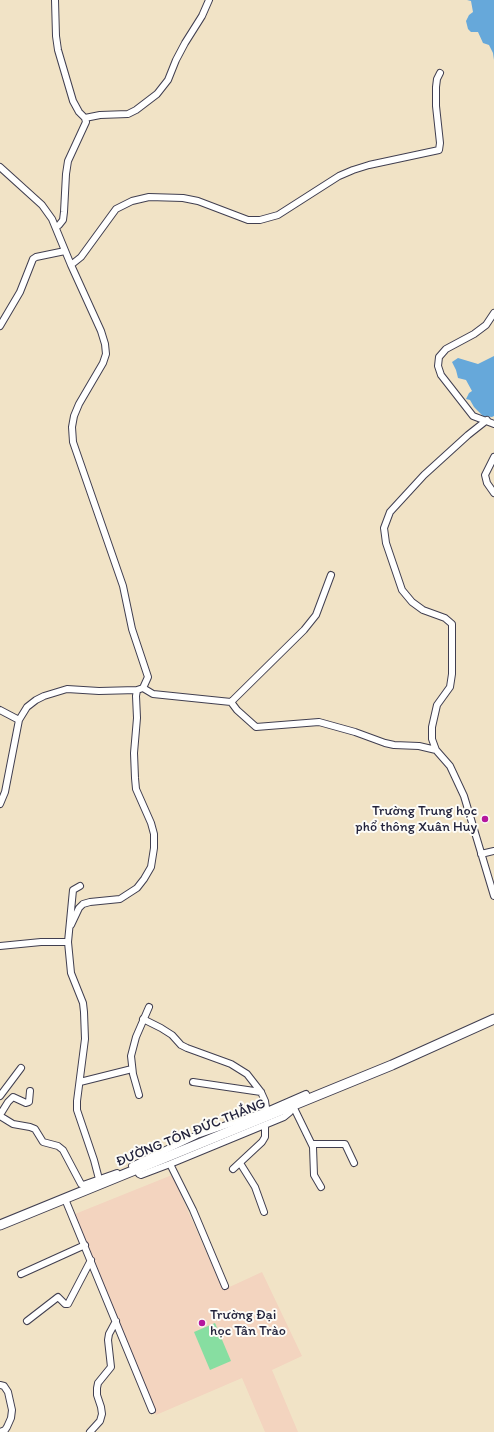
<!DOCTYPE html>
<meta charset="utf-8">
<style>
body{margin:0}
canvas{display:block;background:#f1e3c6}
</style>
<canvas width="494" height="1432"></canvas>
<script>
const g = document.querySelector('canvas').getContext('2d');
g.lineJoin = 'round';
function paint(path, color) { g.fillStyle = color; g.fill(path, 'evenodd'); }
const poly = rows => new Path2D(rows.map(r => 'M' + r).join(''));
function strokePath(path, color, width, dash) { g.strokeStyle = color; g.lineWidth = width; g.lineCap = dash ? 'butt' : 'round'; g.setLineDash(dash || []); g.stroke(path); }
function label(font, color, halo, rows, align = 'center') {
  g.font = font + ' Itim,sans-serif'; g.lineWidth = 4; g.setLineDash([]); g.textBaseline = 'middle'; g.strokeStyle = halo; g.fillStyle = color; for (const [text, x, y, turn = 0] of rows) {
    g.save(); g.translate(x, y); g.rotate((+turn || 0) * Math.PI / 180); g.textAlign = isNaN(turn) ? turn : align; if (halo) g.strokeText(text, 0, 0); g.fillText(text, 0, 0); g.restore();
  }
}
paint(poly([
 [172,1175,223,1290,262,1272,302,1356,272,1370,298,1432,265,1432,242,1378,156,1415,75,1214]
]), '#f3d4bf');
paint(poly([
 [215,1323,231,1361,210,1370,194,1332]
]), '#87dea1');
paint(poly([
 [467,0,494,0,494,60,493,53,489,45,483,43,478,32,471,32,468,29,466,21,469,15,473,12,471,1],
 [494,356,494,416,492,417,483,416,474,407,470,400,466,399,469,393,472,391,466,380,458,378,456,370,452,362,458,358,478,364]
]), '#66a8da');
const minor = poly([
 [55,0,56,36,58,50,73,101,79,112,85,118,86,122,68,161,66,174,64,212,63,220,59,225,56,227],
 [85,118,100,115,128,114,136,110,157,94,168,80,176,60,185,43,202,16,209,0],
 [0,167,42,205,52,219,71,265,101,331,105,344,106,354,103,363,79,404,74,416,72,427,73,442,123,586,132,629,148,677,143,688,137,690,99,691,67,689,44,696,36,700,27,707,19,720,5,792,0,804],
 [71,265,81,257,116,209,132,201,149,197,183,198,198,201,248,220,260,220,278,215,339,176,353,170,369,165,439,150,440,143,436,106,436,87,437,79,440,73],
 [494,313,486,325,474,334,446,349,439,357,438,366,441,375,473,416,494,424],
 [0,326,20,292,33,259,36,257,65,251],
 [494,457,485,475,487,483,494,493],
 [143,688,153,694,231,702,237,710,256,727,319,722,355,732,385,743,394,745,419,746,436,750,450,766,464,796,494,896],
 [231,702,304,630,316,615,331,575],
 [0,710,19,720],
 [436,750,432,739,432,727,437,705,450,687,452,674,452,624,445,618,423,610,412,602,402,590,386,543,384,528,390,512,424,475,468,435,487,420],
 [481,854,494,851],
 [80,886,73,890,68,942,71,973,83,1003,84,1012,85,1039,77,1101,77,1110,94,1160,99,1179],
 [71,925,79,908,83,904,90,902,120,899,137,888,144,879,151,867,154,848,154,834,151,823,136,789,135,778,134,753,137,718,136,696,137,690],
 [0,946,41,942,68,942],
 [143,1019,161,1028,172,1035,181,1045,187,1048,231,1064,247,1074,261,1092,265,1101,267,1114],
 [80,1082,132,1069],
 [193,1082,261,1092],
 [139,1095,133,1074,131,1056,136,1037,149,1007],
 [0,1096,21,1068],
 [293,1106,313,1147,314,1175,321,1187],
 [0,1115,8,1102,13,1097,26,1103,29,1102,30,1091],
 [0,1116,13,1124,30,1127,35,1129,43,1142,58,1146,63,1150,81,1184,83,1185,117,1173],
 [312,1144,345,1144,354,1163],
 [240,1163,255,1187,264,1212],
 [170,1164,284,1117,290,1112,290,1107],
 [132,1166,197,1135,267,1111,306,1094],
 [136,1166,139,1174,141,1175,170,1164,193,1210,225,1286],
 [233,1169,262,1142,265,1137,265,1125],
 [65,1199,152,1410],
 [21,1274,85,1245],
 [27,1321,58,1297,65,1304,68,1304,91,1260],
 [0,1385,4,1386,8,1392,12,1410,11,1418,7,1427,5,1430,0,1432],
 [90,1432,100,1421,102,1414,101,1407,97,1395,97,1388,98,1383,111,1367,108,1340,109,1334,116,1321]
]);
const highway = poly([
 [0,1225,392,1065,494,1019]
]);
strokePath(minor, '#413f50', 8);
strokePath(highway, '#413f50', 11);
strokePath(minor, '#fff', 6);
strokePath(highway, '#fff', 9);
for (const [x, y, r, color] of [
 [485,819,4,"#b5179e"],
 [202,1323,4,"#b5179e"]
]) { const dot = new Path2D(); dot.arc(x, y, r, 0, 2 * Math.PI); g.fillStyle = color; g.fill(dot); strokePath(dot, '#fdfcf7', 1.5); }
label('14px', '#22223b', '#fdfcf7', [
 ["Trường Trung học",477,811],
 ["phổ thông Xuân Huy",477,827],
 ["Trường Đại",210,1315,"left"],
 ["học Tân Trào",210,1331,"left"]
], 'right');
label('14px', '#22223b', '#fdfcf7', [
 ["ĐƯỜNG TÔN ĐỨC THẮNG",191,1133,-22]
]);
</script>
